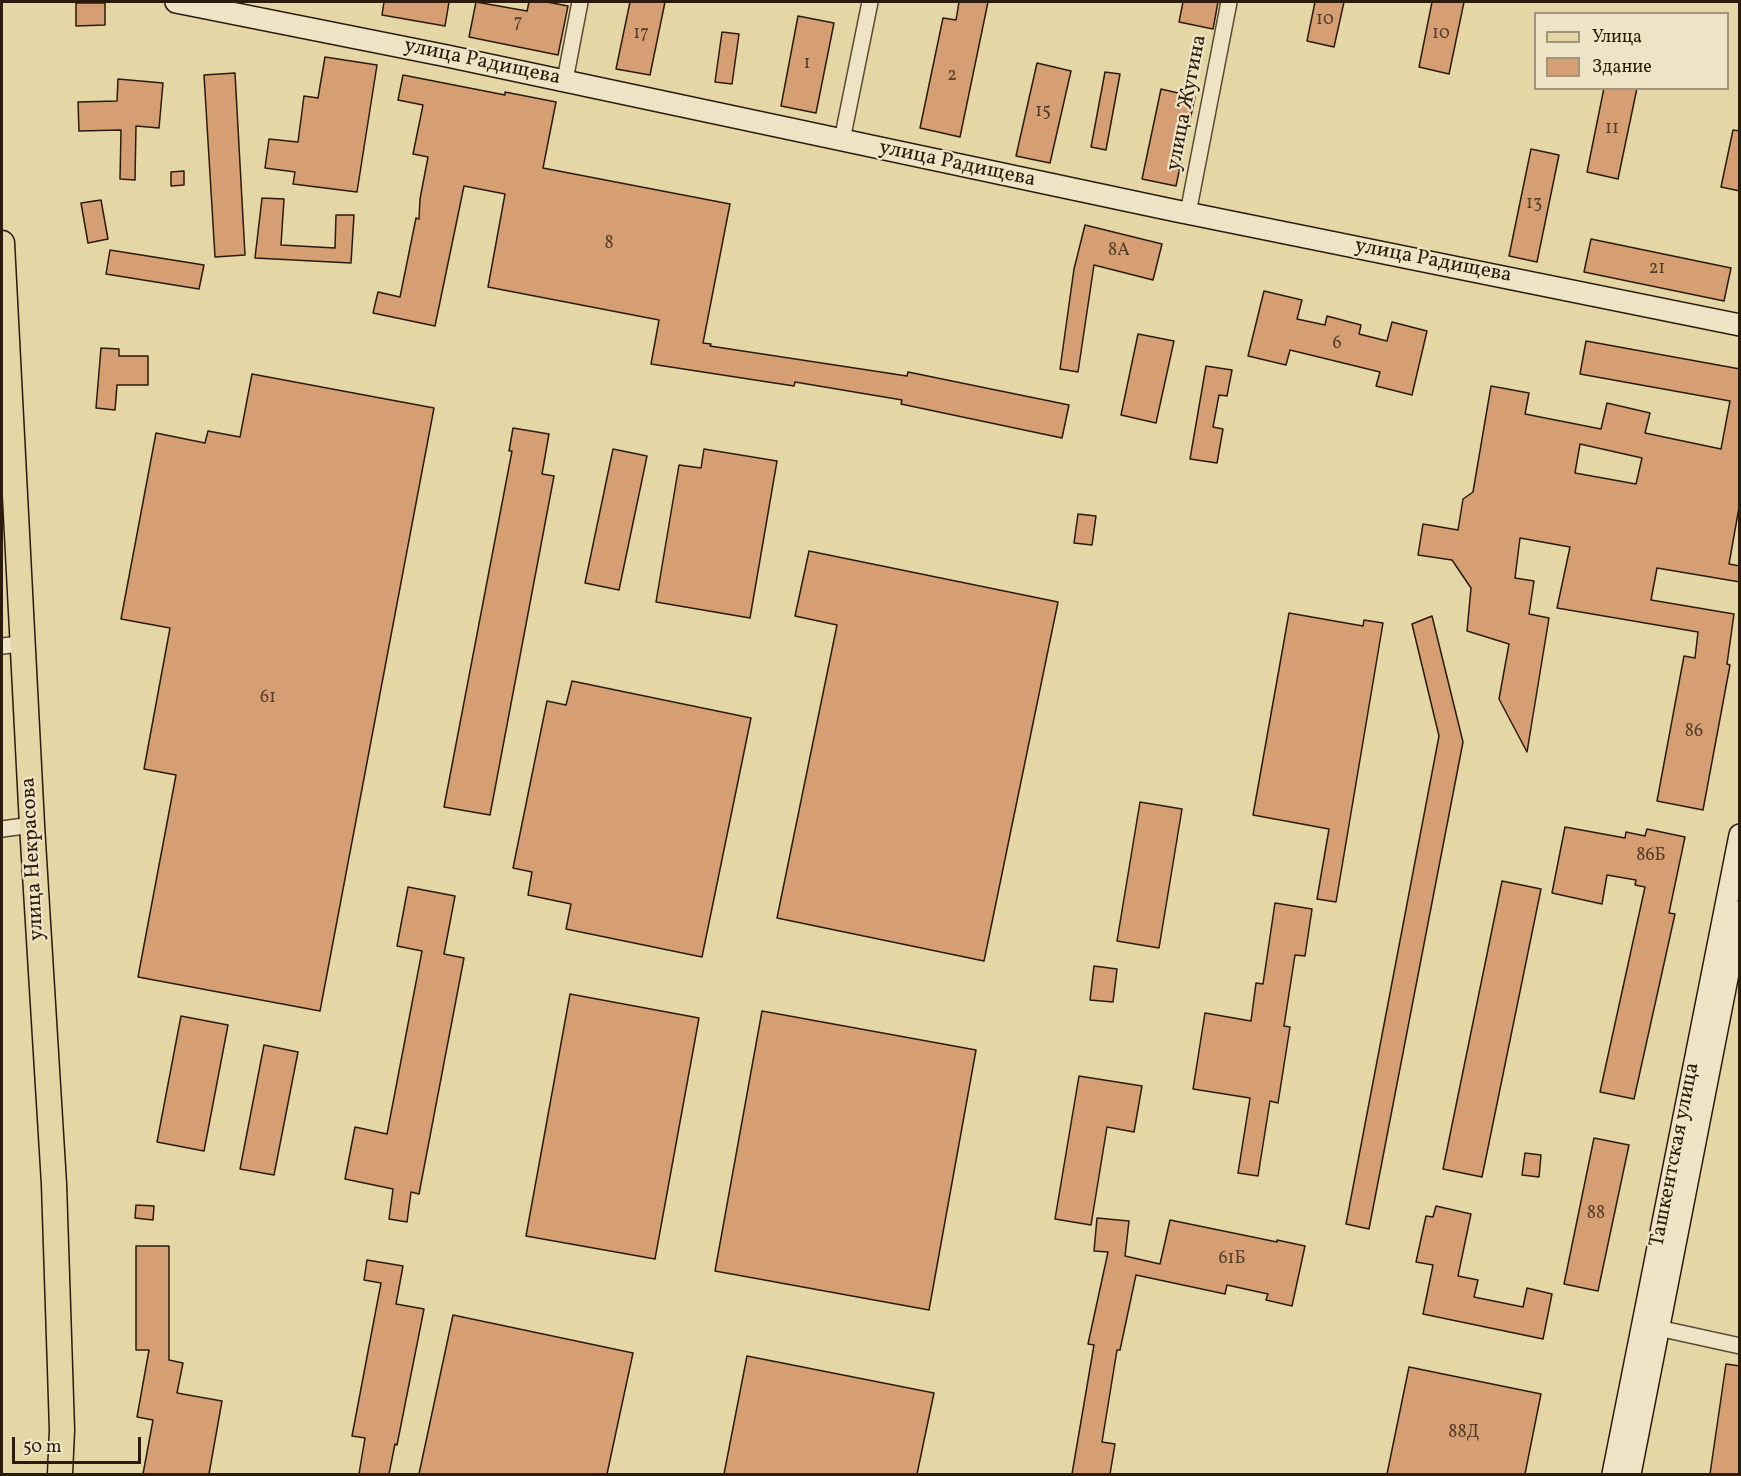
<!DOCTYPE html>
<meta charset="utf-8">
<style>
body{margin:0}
#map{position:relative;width:1741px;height:1476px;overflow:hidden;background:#e5d6a6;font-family:Vollkorn,serif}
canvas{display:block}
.frame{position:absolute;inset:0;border:3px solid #2a1b0d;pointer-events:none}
.legend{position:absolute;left:1534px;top:12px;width:195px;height:78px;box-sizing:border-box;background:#eee4c5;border:2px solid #a0947b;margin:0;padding:8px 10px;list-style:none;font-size:18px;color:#2a1b0d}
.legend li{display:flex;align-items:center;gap:12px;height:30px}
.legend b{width:30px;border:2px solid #a0947b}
.scale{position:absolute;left:12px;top:1437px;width:129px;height:27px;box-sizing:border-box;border:3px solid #2a1b0d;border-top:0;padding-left:8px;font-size:18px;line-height:21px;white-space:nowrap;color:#2a1b0d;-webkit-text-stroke:4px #eee4c5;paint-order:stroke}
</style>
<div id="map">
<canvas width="1741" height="1476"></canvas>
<div class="frame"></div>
<ul class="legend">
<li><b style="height:8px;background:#e5d6a6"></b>Улица</li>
<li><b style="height:16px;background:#d59f73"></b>Здание</li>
</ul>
<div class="scale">50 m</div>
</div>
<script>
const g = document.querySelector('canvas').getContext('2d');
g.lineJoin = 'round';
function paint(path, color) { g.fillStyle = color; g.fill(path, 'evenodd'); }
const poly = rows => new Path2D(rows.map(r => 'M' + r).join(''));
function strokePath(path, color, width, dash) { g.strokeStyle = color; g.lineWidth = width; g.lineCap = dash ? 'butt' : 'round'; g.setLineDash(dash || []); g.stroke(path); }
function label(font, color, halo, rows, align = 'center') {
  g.font = font + ' Vollkorn,serif'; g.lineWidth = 4.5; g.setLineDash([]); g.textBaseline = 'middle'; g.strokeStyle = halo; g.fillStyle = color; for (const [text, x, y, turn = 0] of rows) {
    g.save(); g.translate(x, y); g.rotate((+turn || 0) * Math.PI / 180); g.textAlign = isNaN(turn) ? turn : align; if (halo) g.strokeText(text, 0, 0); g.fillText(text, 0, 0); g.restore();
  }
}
const building = poly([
 [384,2,449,2,445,26,382,15,384,2],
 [476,2,527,11,529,2,547,2,568,6,558,55,469,37,476,2],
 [630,2,665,2,650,75,616,69,630,2],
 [959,2,988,2,960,137,920,128,943,18,956,20,959,2],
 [1183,2,1218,2,1213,29,1179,22,1183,2],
 [1315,2,1344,2,1334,47,1307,41,1315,2],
 [1432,2,1464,2,1449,74,1419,67,1432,2],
 [76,3,105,3,105,25,76,26,76,3],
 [798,16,834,23,816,113,781,106,798,16],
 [722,32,739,34,732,84,715,82,722,32],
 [325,57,377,65,357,192,293,184,295,172,265,168,269,139,298,142,304,96,318,98,325,57],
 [1037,63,1071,71,1050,163,1016,156,1037,63],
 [1105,72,1120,74,1106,150,1091,147,1105,72],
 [235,73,245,255,215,257,204,75,235,73],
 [403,75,505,95,505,92,556,102,543,168,730,204,703,343,711,344,710,346,907,376,908,372,1069,405,1062,438,901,404,902,400,795,382,794,386,651,364,659,320,488,287,505,194,464,186,435,326,373,313,378,292,400,297,416,218,419,219,420,199,428,157,413,154,423,105,398,100,403,75],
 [118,79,163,83,159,128,136,126,135,180,120,179,121,130,79,131,78,102,117,101,118,79],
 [1604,88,1637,88,1618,179,1587,172,1604,88],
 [1161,89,1195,97,1176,186,1142,179,1161,89],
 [1733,130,1740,131,1740,191,1721,187,1733,130],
 [1531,149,1559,155,1537,262,1509,256,1531,149],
 [184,171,184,185,171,186,171,172,184,171],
 [262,198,284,199,281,245,335,248,336,215,354,215,351,263,255,258,262,198],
 [101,200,108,239,88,243,81,203,101,200],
 [1085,225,1162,244,1153,280,1094,265,1078,372,1060,369,1074,269,1085,225],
 [1591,239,1731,268,1724,301,1584,272,1591,239],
 [110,250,204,265,199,289,106,274,110,250],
 [1264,291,1302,300,1297,319,1325,325,1327,316,1361,325,1359,334,1387,341,1392,322,1427,331,1412,395,1376,386,1380,372,1290,350,1286,365,1248,356,1264,291],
 [1138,334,1174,341,1156,423,1121,415,1138,334],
 [1586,341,1740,369,1740,502,1729,564,1740,566,1740,582,1657,568,1651,600,1734,614,1727,664,1730,665,1703,810,1657,801,1684,656,1695,658,1698,632,1557,608,1570,547,1520,538,1515,578,1534,581,1529,614,1549,618,1527,752,1499,699,1509,644,1467,631,1471,588,1452,560,1418,555,1423,524,1458,530,1463,499,1473,492,1491,386,1529,393,1525,414,1601,429,1607,403,1650,413,1645,433,1721,449,1730,401,1580,374,1586,341],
 [1580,444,1642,458,1636,484,1575,473,1580,444],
 [101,348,119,349,119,356,148,356,148,385,117,385,115,410,96,408,101,348],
 [1206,366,1232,370,1227,396,1219,395,1213,427,1223,429,1217,463,1190,459,1206,366],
 [252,374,434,408,320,1011,138,977,176,775,144,769,170,628,121,619,156,433,205,443,208,431,240,437,252,374],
 [513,428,549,434,542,474,554,476,490,815,444,807,512,451,509,451,513,428],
 [613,449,647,456,619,590,585,583,613,449],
 [704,449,777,461,750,618,656,602,679,465,701,468,704,449],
 [1078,514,1096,516,1092,545,1074,543,1078,514],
 [809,551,1058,602,984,961,777,918,837,625,795,616,809,551],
 [1289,613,1363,626,1364,620,1383,623,1336,902,1317,899,1329,829,1253,815,1289,613],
 [1432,616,1463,742,1369,1229,1346,1224,1439,736,1412,624,1432,616],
 [572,681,751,718,702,957,566,929,571,904,528,895,532,872,513,868,547,701,566,705,572,681],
 [1140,802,1182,809,1159,948,1117,941,1140,802],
 [1565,827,1625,838,1626,832,1645,836,1647,829,1685,837,1669,913,1675,914,1634,1099,1600,1092,1645,887,1635,885,1636,880,1607,875,1602,904,1552,893,1565,827],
 [1502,881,1541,889,1482,1177,1443,1169,1502,881],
 [408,887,455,896,444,954,464,958,419,1194,411,1192,407,1222,389,1219,393,1189,345,1179,355,1127,387,1134,422,951,397,946,408,887],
 [1275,903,1312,909,1305,956,1295,955,1284,1026,1290,1027,1278,1103,1270,1101,1258,1176,1238,1173,1250,1098,1193,1089,1205,1013,1251,1021,1256,983,1263,984,1275,903],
 [1094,966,1117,969,1113,1002,1090,1000,1094,966],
 [570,994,699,1018,655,1259,526,1236,570,994],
 [762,1011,976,1050,929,1310,715,1271,762,1011],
 [181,1016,228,1025,204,1151,157,1142,181,1016],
 [264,1045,298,1052,274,1175,240,1169,264,1045],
 [1079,1076,1142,1086,1134,1132,1107,1127,1091,1225,1055,1219,1079,1076],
 [1594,1138,1629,1145,1598,1291,1564,1284,1594,1138],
 [1525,1153,1541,1155,1539,1177,1522,1175,1525,1153],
 [136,1205,154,1206,153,1220,135,1218,136,1205],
 [1436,1206,1471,1214,1458,1276,1478,1280,1474,1297,1523,1307,1527,1288,1552,1294,1543,1339,1423,1314,1433,1265,1416,1262,1426,1216,1433,1217,1436,1206],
 [1097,1218,1129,1221,1125,1256,1160,1264,1170,1220,1277,1242,1277,1240,1305,1246,1292,1306,1266,1300,1268,1294,1227,1285,1225,1294,1136,1275,1120,1350,1117,1350,1102,1442,1115,1444,1110,1474,1072,1474,1094,1345,1088,1344,1108,1252,1094,1251,1097,1218],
 [136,1246,169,1246,169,1360,183,1363,177,1393,222,1401,209,1474,143,1474,153,1420,137,1417,149,1350,136,1350,136,1246],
 [367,1260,403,1266,396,1304,424,1309,397,1445,395,1444,389,1474,359,1474,365,1438,352,1436,381,1283,364,1280,367,1260],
 [453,1315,633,1353,607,1474,419,1474,453,1315],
 [747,1356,934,1393,917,1474,724,1474,747,1356],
 [1726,1364,1740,1366,1740,1474,1710,1474,1726,1364],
 [1409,1367,1541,1394,1525,1474,1387,1474,1409,1367]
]);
paint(building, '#d59f73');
strokePath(building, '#2a1b0d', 1.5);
const street = poly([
 [565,80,580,2],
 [842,140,870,2],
 [1188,213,1229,2],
 [2,646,22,644],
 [2,829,32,825],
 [1658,1328,1740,1346]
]);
const secondary = poly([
 [176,2,447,56,1172,210,1740,325],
 [1613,1474,1740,835],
 [1630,1474,1740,912]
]);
const primary = poly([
 [2,243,32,825,54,1184,62,1430,60,1474]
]);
strokePath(street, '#594a33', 18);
strokePath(secondary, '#2a1b0d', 24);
strokePath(primary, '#2a1b0d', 27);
strokePath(street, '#eee4c5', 15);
strokePath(secondary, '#eee4c5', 21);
strokePath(primary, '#e5d6a6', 24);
label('18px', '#553c26', null, [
 ["10",1325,21],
 ["7",518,24],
 ["17",641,35],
 ["10",1441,35],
 ["1",807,65],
 ["2",952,77],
 ["15",1043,113],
 ["11",1612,130],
 ["13",1534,205],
 ["8",609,245],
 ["8А",1119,252],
 ["21",1657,270],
 ["6",1337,345],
 ["61",268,699],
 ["86",1694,733],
 ["86Б",1651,857],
 ["88",1596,1215],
 ["61Б",1232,1260],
 ["88Д",1464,1434]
]);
label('21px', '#2a1b0d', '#eee4c5', [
 ["улица Радищева",482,63,12],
 ["улица Жугина",1188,103,-79],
 ["улица Радищева",957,165,12],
 ["улица Радищева",1433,262,11],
 ["улица Некрасова",34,859,-93],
 ["Ташкентская улица",1676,1155,-79]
]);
</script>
